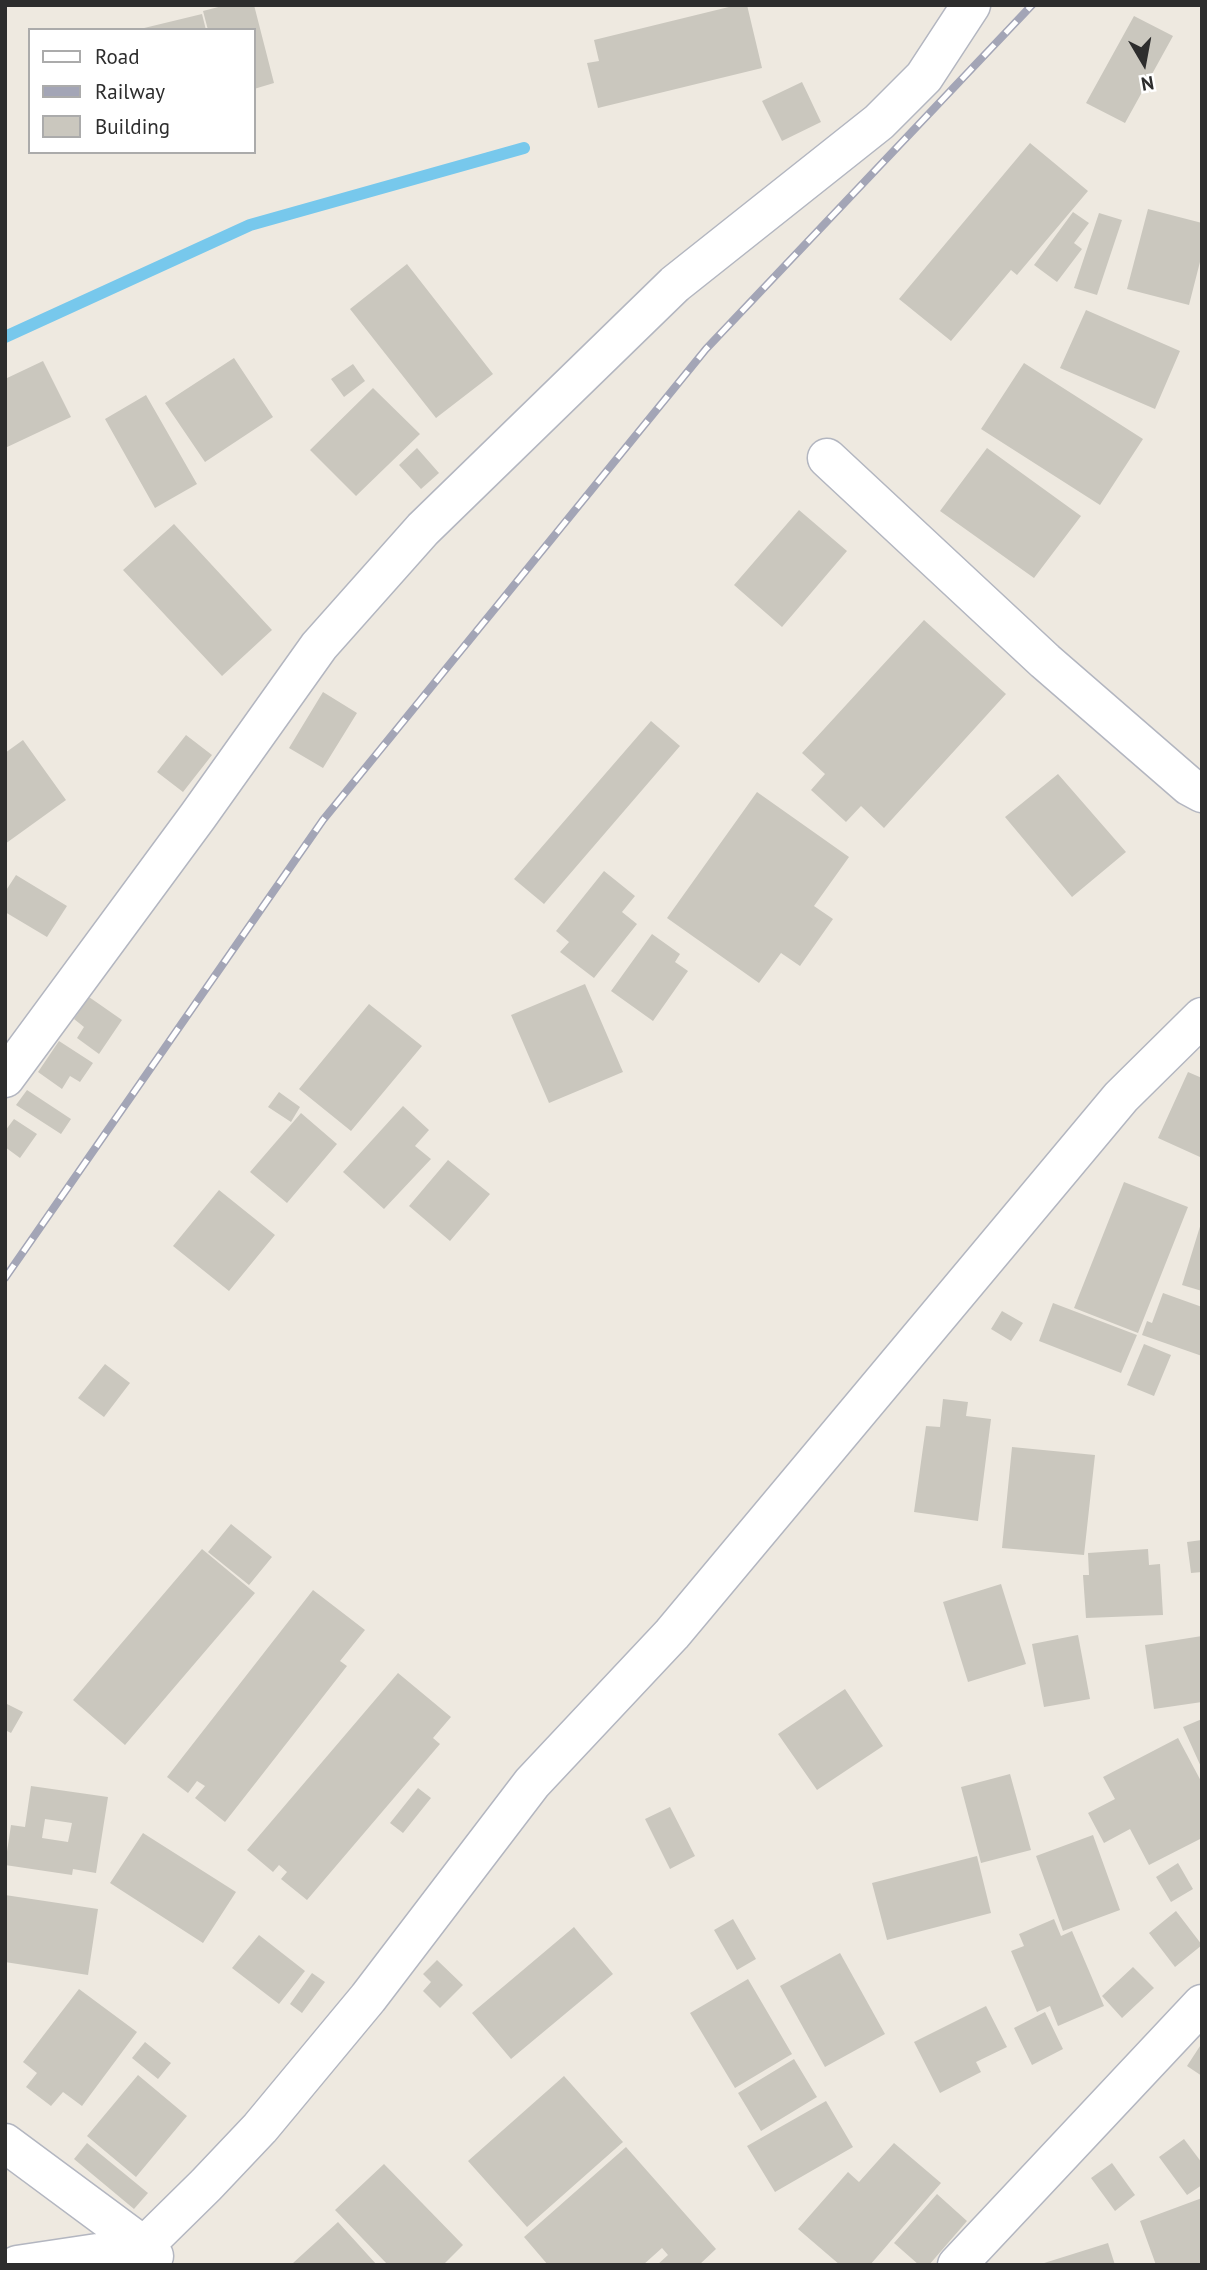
<!DOCTYPE html>
<style>
body{margin:0}
#map{position:relative;width:1207px;height:2270px;overflow:hidden;background:#eee9e0;font-family:"PT Sans",sans-serif}
canvas{display:block}
.frame{position:absolute;inset:0;border:7px solid #2d2d2d;pointer-events:none}
.legend{position:absolute;left:28px;top:28px;width:228px;height:126px;box-sizing:border-box;background:#fff;border:2px solid #ababab;margin:0;padding:9px 12px;list-style:none;font-size:21px;color:#2d2d2d}
.legend li{display:flex;align-items:center;gap:14px;height:35px}
.legend b{width:35px;border:2px solid #ababab}
.north{position:absolute;left:1109px;top:28px;width:70px;height:70px;-webkit-text-stroke:5px #fff;paint-order:stroke;rotate:170deg;font-size:19px;font-weight:700;line-height:28px;text-align:center;color:#2d2d2d}
.north::after{content:'';display:block;margin:auto;width:24px;height:32px;background:#2d2d2d;clip-path:polygon(50% 0,100% 100%,50% 72%,0 100%)}
</style>
<div id="map">
<canvas width="1207" height="2270"></canvas>
<div class="frame"></div>
<ul class="legend">
<li><b style="height:9px;background:#fff"></b>Road</li>
<li><b style="height:9px;background:#a3a5b6"></b>Railway</li>
<li><b style="height:19px;background:#cac7be"></b>Building</li>
</ul>
<div class="north">N</div>
</div>
<script>
const g = document.querySelector('canvas').getContext('2d');
g.lineJoin = 'round';
const poly = rows => new Path2D(rows.map(r => 'M' + r).join(''));
function strokePath(path, color, width, dash) { g.strokeStyle = color; g.lineWidth = width; g.lineCap = dash ? 'butt' : 'round'; g.setLineDash(dash || []); g.stroke(path); }
function paint(path, color) { g.fillStyle = color; g.fill(path, 'evenodd'); }
strokePath(poly([
 [5,337,250,225,524,148]
]), '#77c8ec', 12);
paint(poly([
 [226,5,254,5,274,83,254,89,254,30,208,30,203,11],
 [737,5,747,5,762,68,598,108,587,63,599,61,594,40],
 [202,14,206,30,141,30,140,29],
 [1134,16,1173,36,1125,123,1086,103],
 [802,82,821,122,782,141,762,101],
 [1030,143,1088,191,1017,275,1011,270,951,341,899,299],
 [1148,209,1202,223,1202,254,1189,305,1127,289],
 [1073,212,1089,223,1074,243,1082,249,1057,282,1034,265],
 [1099,213,1122,220,1097,295,1074,288],
 [407,264,493,374,436,418,350,309],
 [1086,310,1180,351,1155,409,1060,368],
 [234,358,273,417,205,462,165,403],
 [43,361,71,417,5,448,5,379],
 [1024,363,1143,439,1100,505,981,429],
 [353,364,365,381,344,397,331,379],
 [373,388,420,434,356,496,310,450],
 [146,395,197,484,155,508,105,419],
 [417,448,439,473,421,489,399,465],
 [987,448,1081,516,1034,578,940,511],
 [799,510,847,551,782,627,734,585],
 [174,524,272,630,222,676,123,570],
 [924,620,1006,694,884,828,861,806,846,822,811,790,825,774,802,753],
 [323,692,357,713,323,768,289,748],
 [651,721,680,746,544,904,514,879],
 [186,735,212,755,183,792,157,772],
 [23,740,66,800,5,844,5,753],
 [1058,774,1126,852,1072,897,1005,817],
 [757,792,849,857,814,906,833,919,800,966,781,953,759,983,667,918],
 [604,871,635,896,622,912,637,924,594,978,560,952,569,942,556,931],
 [16,875,67,906,47,937,5,912,5,892],
 [652,934,680,954,675,962,688,971,653,1021,611,991],
 [585,984,623,1072,549,1103,511,1015],
 [89,997,122,1020,99,1054,77,1038,84,1027,74,1019],
 [369,1004,422,1046,351,1131,299,1089],
 [59,1041,93,1063,80,1082,70,1076,62,1089,38,1072],
 [1188,1072,1202,1078,1200,1157,1158,1138],
 [27,1090,71,1119,61,1134,16,1105],
 [279,1092,300,1107,291,1122,268,1107],
 [403,1106,429,1130,415,1146,431,1159,384,1209,343,1172],
 [301,1113,337,1144,287,1203,250,1172],
 [14,1119,37,1134,20,1158,5,1147,5,1131],
 [448,1160,490,1194,450,1241,409,1206],
 [1124,1182,1188,1207,1138,1333,1074,1308],
 [219,1190,275,1235,229,1291,173,1246],
 [1202,1220,1202,1291,1182,1285],
 [1163,1293,1202,1307,1202,1356,1142,1335,1147,1321,1152,1323],
 [1053,1303,1137,1335,1121,1373,1039,1341],
 [1002,1311,1023,1323,1011,1341,991,1329],
 [1144,1344,1171,1355,1154,1396,1127,1385],
 [105,1364,130,1383,104,1417,78,1398],
 [943,1399,968,1402,966,1416,991,1419,978,1521,914,1512,926,1426,940,1427],
 [1012,1447,1095,1455,1084,1555,1002,1548],
 [231,1524,272,1557,249,1585,208,1552],
 [1202,1540,1202,1572,1191,1573,1187,1542],
 [202,1549,255,1593,125,1745,73,1700],
 [1148,1549,1149,1565,1160,1564,1163,1615,1086,1618,1083,1575,1089,1575,1088,1553],
 [1001,1584,1026,1664,968,1682,943,1602],
 [313,1590,365,1630,340,1661,347,1666,225,1822,195,1798,205,1786,197,1781,188,1793,167,1777],
 [1078,1635,1090,1699,1044,1707,1032,1644],
 [1202,1636,1202,1702,1154,1709,1145,1645],
 [398,1673,451,1717,433,1738,440,1744,307,1900,281,1879,287,1872,279,1865,273,1872,247,1850],
 [845,1689,883,1746,817,1790,778,1734],
 [5,1703,23,1712,11,1733,5,1730],
 [1202,1719,1202,1769,1183,1727],
 [1178,1738,1202,1783,1202,1838,1149,1865,1130,1829,1104,1843,1088,1813,1115,1799,1103,1777],
 [1010,1774,1031,1850,981,1863,961,1787],
 [31,1786,108,1797,96,1873,73,1869,72,1875,5,1865,11,1825,25,1827],
 [45,1819,72,1823,68,1842,42,1838],
 [418,1788,431,1798,403,1833,390,1823],
 [670,1807,695,1856,670,1869,645,1819],
 [143,1833,236,1892,203,1943,110,1883],
 [1093,1835,1120,1910,1063,1931,1036,1856],
 [977,1856,991,1913,887,1940,872,1883],
 [1178,1863,1193,1889,1171,1902,1156,1877],
 [5,1895,98,1909,88,1975,5,1962],
 [1176,1911,1202,1945,1175,1967,1149,1933],
 [733,1919,756,1959,737,1970,714,1930],
 [1054,1919,1061,1936,1072,1931,1104,2006,1058,2026,1050,2006,1037,2012,1011,1951,1024,1946,1019,1934],
 [574,1927,613,1974,511,2059,472,2013],
 [259,1935,305,1971,279,2004,232,1968],
 [840,1953,885,2034,825,2067,780,1986],
 [437,1960,463,1985,440,2008,423,1991,431,1982,423,1974],
 [1133,1967,1154,1988,1122,2018,1102,1996],
 [312,1973,325,1982,302,2013,290,2004],
 [748,1979,792,2054,735,2088,690,2013],
 [79,1989,137,2032,82,2106,63,2092,51,2106,26,2087,37,2073,23,2062],
 [986,2006,1007,2047,976,2062,981,2072,940,2093,914,2042],
 [1045,2012,1063,2049,1032,2065,1014,2028],
 [145,2042,171,2063,158,2079,132,2058],
 [1202,2043,1202,2076,1187,2066],
 [794,2059,817,2097,761,2131,738,2093],
 [138,2075,187,2116,136,2177,87,2136],
 [564,2076,623,2142,527,2227,468,2161],
 [826,2101,853,2147,775,2192,747,2146],
 [1184,2139,1202,2163,1202,2185,1187,2195,1159,2157],
 [87,2143,148,2193,134,2209,74,2159],
 [894,2143,941,2183,870,2265,840,2265,798,2229,848,2172,859,2182],
 [626,2147,716,2249,699,2265,657,2265,668,2255,662,2248,643,2265,548,2265,524,2237],
 [1112,2163,1135,2195,1115,2211,1091,2178],
 [384,2164,463,2245,443,2265,388,2265,335,2210],
 [937,2194,967,2221,929,2265,919,2265,894,2243],
 [1202,2198,1202,2265,1156,2265,1140,2221],
 [338,2222,377,2265,295,2265,293,2263],
 [1108,2243,1115,2265,1041,2265,1041,2264]
]), '#cac7be');
const street = poly([
 [827,458,1045,661,1189,786,1202,793],
 [5,1078,198,816,319,646,423,529,675,284,879,122,924,77,971,5],
 [5,2143,144,2246,154,2256],
 [17,2265,144,2246,206,2185,260,2128,368,1998,532,1783,672,1634,1121,1097,1202,1017],
 [957,2265,1202,2004]
]);
strokePath(street, '#b3b6c0', 41);
strokePath(street, '#fff', 38);
const rail = poly([
 [5,1278,323,820,706,349,1032,5]
]);
strokePath(rail, '#a3a5b6', 8);
strokePath(rail, '#fff', 5, [16]);
</script>
